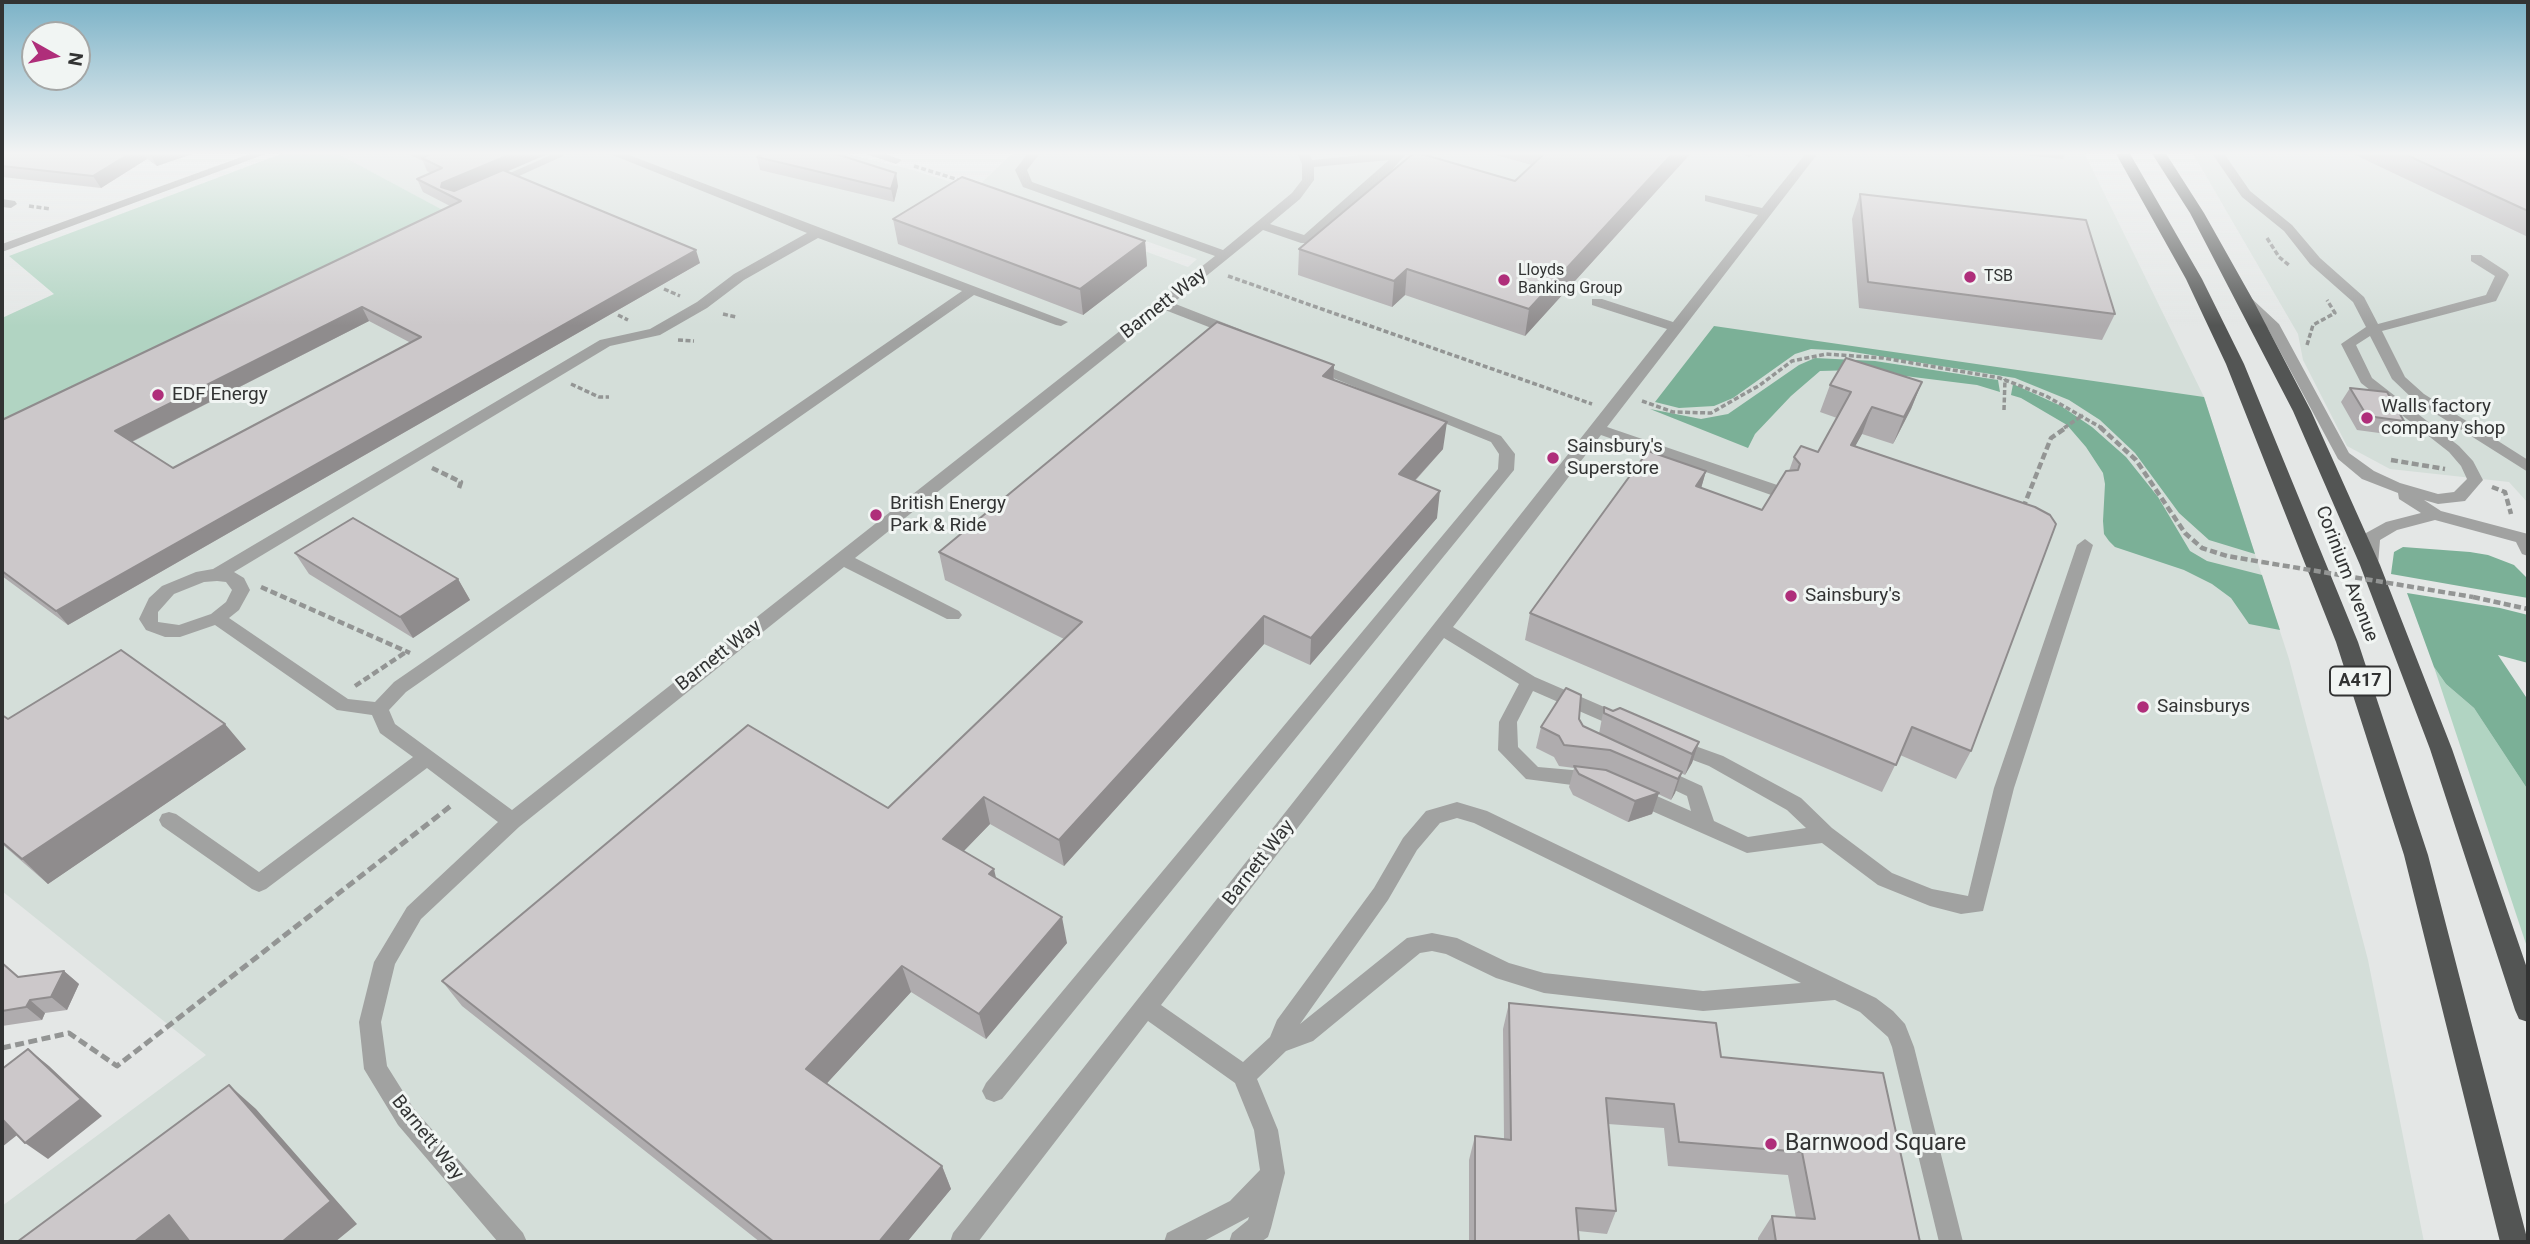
<!DOCTYPE html>
<style>
body{margin:0}
#map{position:relative;width:2530px;height:1244px;overflow:hidden;background:#e4e7e6;font-family:Roboto,sans-serif}
canvas{display:block}
.frame{position:absolute;inset:0;border:4px solid #323333;pointer-events:none}
.north{position:absolute;left:21px;top:21px;width:70px;height:70px;box-sizing:border-box;background:#f1f5f3;border:2px solid #a5a7a6;border-radius:50%;rotate:99deg;font-size:19px;font-weight:700;line-height:28px;text-align:center;color:#323333}
.north::after{content:'';display:block;margin:auto;width:24px;height:32px;background:#af2e7a;clip-path:polygon(50% 0,100% 100%,50% 72%,0 100%)}
</style>
<div id="map">
<canvas width="2530" height="1244"></canvas>
<div class="frame"></div>
<div class="north">N</div>
</div>
<script>
const g = document.querySelector('canvas').getContext('2d');
g.lineJoin = 'round';
function paint(path, color) { g.fillStyle = color; g.fill(path, 'evenodd'); }
const poly = rows => new Path2D(rows.map(r => 'M' + r).join(''));
function strokePath(path, color, width, dash) { g.strokeStyle = color; g.lineWidth = width; g.lineCap = dash ? 'butt' : 'round'; g.setLineDash(dash || []); g.stroke(path); }
function label(font, color, halo, rows, align = 'center') {
  g.font = font + ' Roboto,sans-serif'; g.lineWidth = 6; g.setLineDash([]); g.textBaseline = 'middle'; g.strokeStyle = halo; g.fillStyle = color; for (const [text, x, y, turn = 0] of rows) {
    g.save(); g.translate(x, y); g.rotate((+turn || 0) * Math.PI / 180); g.textAlign = isNaN(turn) ? turn : align; if (halo) g.strokeText(text, 0, 0); g.fillText(text, 0, 0); g.restore();
  }
}
paint(poly([
 [335,152,839,152,913,170,993,195,1188,267,1197,259,981,183,1014,152,2084,152,2204,397,2289,659,2368,960,2424,1242,2,1242,2,1206,206,1055,2,891,2,434,449,214],
 [2192,152,2528,152,2528,503,2509,482,2390,469,2347,446,2303,360,2298,334]
]), '#d4ded9');
paint(poly([
 [286,152,335,152,450,214,2,433,2,318,54,294,9,256],
 [2434,667,2446,684,2474,708,2528,790,2528,950]
]), '#b1d4c2');
paint(poly([
 [1714,326,2204,397,2255,554,2209,540,2179,513,2135,453,2100,420,2069,400,2015,378,1847,351,1811,349,1795,354,1733,398,1714,406,1679,408,1655,402],
 [1815,358,1875,361,1998,380,2000,392,1977,385,1857,370,1820,371,1791,396,1755,434,1748,448,1650,409,1701,419,1728,414,1799,365],
 [2013,384,2061,406,2092,427,2126,457,2158,497,2190,551,2207,561,2262,575,2280,630,2249,624,2231,598,2212,584,2184,570,2115,547,2109,541,2104,534,2103,521,2105,484,2103,473,2086,447,2067,425,2021,398,2011,395],
 [2403,547,2470,552,2488,555,2514,565,2528,579,2528,598,2391,574,2394,552],
 [2407,593,2500,608,2528,615,2528,663,2498,655,2528,700,2528,790,2474,708,2446,684,2434,667]
]), '#7bb097');
strokePath(poly([
 [914,166,962,181],
 [29,206,51,209],
 [2267,238,2279,257,2290,266],
 [1228,276,1592,404],
 [664,289,680,296],
 [723,314,736,317],
 [618,315,628,320],
 [678,340,694,341],
 [2307,345,2313,325,2335,313,2327,300],
 [571,384,599,397,609,397],
 [1642,401,1673,412,1711,413,1760,385,1792,361,1826,354,1883,358,2000,378,2046,396,2102,428],
 [2004,410,2005,379],
 [2064,428,2083,415]
]), '#939594', 3.5, [5, 2.5]);
strokePath(poly([
 [2100,427,2136,460,2185,533,2202,548,2227,556,2262,562],
 [2391,460,2445,469],
 [432,468,461,482,458,491],
 [2492,487,2505,492,2511,514],
 [2023,508,2051,438,2067,427],
 [261,587,410,653],
 [2473,597,2528,609],
 [355,686,406,652]
]), '#939594', 4.5, [7, 3.5]);
strokePath(poly([
 [2,1048,69,1033,117,1066,452,805]
]), '#939594', 5, [9, 4.5]);
paint(poly([
 [255,152,271,152,2,252,2,244,255,152],
 [558,152,563,155,561,157,497,186,487,183,558,152],
 [605,152,621,152,1068,322,1061,326,1056,325,974,295,406,692,389,710,395,724,512,810,1215,256,1023,187,1015,170,1029,152,1041,152,1027,170,1032,182,1223,250,1292,193,1302,180,1302,164,1297,152,1309,152,1312,160,1396,152,1405,155,1386,177,1311,243,1301,243,1263,230,1173,303,1242,330,1242,336,1232,336,1165,310,855,558,959,611,962,615,959,619,947,619,844,567,519,827,421,919,395,964,381,1022,387,1066,414,1109,523,1233,527,1242,498,1242,398,1125,364,1069,359,1022,374,962,407,907,498,822,427,768,266,889,259,892,252,889,162,826,159,820,162,814,169,812,176,814,259,872,413,757,380,733,372,715,337,710,215,625,180,637,165,637,146,630,139,619,149,598,162,586,196,572,213,569,600,340,650,329,697,302,734,274,807,233,605,152],
 [1389,160,1304,235,1270,224,1300,199,1314,180,1314,167,1389,160],
 [818,238,962,291,394,682,375,702,348,699,229,618,239,610,250,590,244,578,234,572,610,346,660,335,707,308,744,280,818,238],
 [217,581,226,582,232,590,226,602,211,614,179,625,158,622,158,612,174,594,204,582,217,581],
 [860,152,879,152,902,160,896,164,860,152],
 [1744,152,1757,152,1749,157,1745,155,1744,152],
 [1807,152,1819,152,1607,427,1786,488,1788,492,1786,496,1774,496,1601,435,1453,627,1535,677,1632,719,1634,724,1632,729,1625,731,1533,691,1517,722,1518,747,1538,767,1595,772,1602,775,1605,780,1602,785,1595,788,1526,779,1498,750,1499,722,1519,684,1444,638,1161,1005,1243,1062,1270,1037,1277,1020,1374,888,1403,838,1426,811,1457,802,1487,811,1876,998,1893,1011,1905,1024,1914,1047,1963,1242,1939,1242,1892,1047,1888,1037,1860,1012,1835,1000,1703,1011,1544,993,1496,978,1446,954,1432,951,1420,953,1313,1041,1286,1051,1257,1079,1278,1130,1285,1173,1271,1228,1268,1237,1261,1242,1229,1242,1232,1233,1248,1220,1249,1217,1202,1242,1164,1242,1167,1233,1230,1201,1260,1170,1254,1130,1235,1083,1148,1021,978,1242,950,1242,953,1233,1667,329,1592,305,1592,299,1602,299,1673,322,1758,215,1705,201,1705,195,1762,208,1807,152],
 [1457,818,1474,823,1801,983,1703,991,1544,973,1509,963,1457,938,1432,933,1407,938,1300,1024,1388,900,1417,850,1440,823,1457,818],
 [2211,152,2223,152,2250,191,2292,225,2320,258,2364,297,2378,324,2486,295,2495,276,2471,261,2471,255,2481,255,2507,272,2509,275,2496,301,2382,331,2405,377,2424,394,2528,460,2528,472,2414,400,2392,379,2370,336,2356,345,2372,378,2459,446,2473,461,2483,480,2465,501,2438,504,2424,500,2441,511,2528,534,2528,556,2522,554,2516,542,2435,520,2397,530,2380,540,2378,565,2376,569,2364,569,2362,565,2366,533,2386,522,2421,513,2399,499,2398,493,2362,479,2338,459,2268,329,2240,303,2240,297,2250,297,2279,324,2349,453,2374,471,2400,483,2438,494,2454,492,2467,479,2461,466,2449,452,2361,383,2341,344,2366,327,2353,302,2310,264,2284,231,2242,197,2211,152],
 [2,199,15,201,17,204,11,208,2,207,2,199],
 [1311,360,1501,436,1515,454,1514,470,1002,1099,994,1102,986,1099,982,1091,986,1083,1498,469,1499,454,1491,442,1306,367,1304,364,1311,360],
 [2085,539,2093,545,2014,788,1983,911,1961,914,1930,906,1878,885,1822,843,1747,853,1627,800,1624,794,1627,788,1634,786,1691,811,1687,796,1651,779,1648,774,1651,769,1658,766,1702,786,1714,821,1748,837,1806,828,1787,810,1709,766,1666,750,1663,745,1666,740,1673,738,1723,756,1801,798,1832,828,1892,873,1932,889,1968,896,1994,788,2077,545,2085,539]
]), '#a1a2a1');
paint(poly([
 [2115,152,2129,152,2202,279,2244,364,2358,642,2428,855,2528,1242,2500,1242,2404,855,2336,642,2226,364,2186,279,2115,152],
 [2151,152,2165,152,2204,213,2253,300,2311,411,2380,565,2452,749,2528,971,2528,1022,2519,1019,2515,1010,2430,749,2360,565,2293,411,2190,213,2151,152]
]), '#535554');
strokePath(poly([
 [2262,562,2473,597]
]), '#939594', 4.5, [7, 3.5]);
paint(poly([
 [2,152,198,152,157,166,147,159,101,188,2,177],
 [404,152,552,152,506,172,700,263,68,625,2,576,2,420,450,206,423,192,417,179,431,173,427,171,423,161],
 [369,321,411,343,173,468,132,442],
 [1485,152,1692,152,1525,336,1405,295,1392,307,1298,275,1299,249,1515,181,1532,165],
 [2013,152,2066,152,2063,159,2014,154],
 [2349,152,2528,152,2528,237],
 [757,157,898,186,894,202,760,170],
 [1860,194,2115,314,2102,340,1859,308,1852,219],
 [893,219,1145,241,1147,266,1083,315,898,244],
 [1334,365,1334,380,1443,449,1415,481,1437,518,1310,665,1264,644,1064,866,990,824,964,851,996,879,1067,943,986,1039,911,992,827,1083,942,1166,951,1189,907,1242,760,1242,462,1006,442,981,888,808,1064,639,945,580,939,552],
 [1922,382,1911,409,1893,444,1862,434,1855,446,1971,751,1956,779,1900,755,1882,792,1525,640,1530,613,1706,471,1701,488,1762,510,1789,471,1794,457,1818,452,1837,418,1820,412,1830,385],
 [2350,388,2404,421,2394,435,2357,430,2341,402],
 [295,553,458,579,470,600,413,638,309,574],
 [1604,707,1613,711,1699,742,1692,763,1685,775,1681,773,1675,793,1671,800,1658,794,1652,814,1628,822,1573,795,1569,787,1574,768,1559,766,1554,757,1536,748,1541,727,1579,719,1583,726,1599,734],
 [2,715,8,719,246,749,48,884,2,844],
 [2,962,19,977,64,971,79,984,67,1010,45,1013,42,1020,2,1026],
 [1509,1003,1721,1057,1920,1242,1758,1242,1758,1238,1772,1216,1796,1218,1788,1175,1668,1166,1664,1128,1608,1124,1616,1211,1607,1234,1578,1231,1579,1242,1469,1242,1469,1160,1475,1136,1504,1139,1503,1029]
]), '#afacae');
paint(poly([
 [132,152,142,152,147,159,101,188,93,176],
 [158,152,198,152,157,166,150,155],
 [516,152,552,152,450,196,441,187,442,183],
 [1674,152,1692,152,1525,336,1529,309],
 [896,173,898,186,894,202,891,189],
 [1145,241,1147,266,1083,315,1080,289],
 [696,250,700,263,68,625,56,611],
 [1407,269,1405,295,1392,307,1394,281],
 [362,307,369,321,125,445,115,431],
 [1334,365,1333,391,1323,376],
 [1922,382,1911,409,1893,444,1904,417],
 [1872,407,1862,434,1841,472,1851,445],
 [1447,422,1443,449,1396,501,1399,474],
 [1706,471,1698,499,1696,486],
 [1440,491,1437,518,1310,665,1311,638],
 [458,579,470,600,413,638,400,617],
 [1264,616,1264,644,1064,866,1059,840],
 [225,724,246,749,48,884,22,859],
 [1699,742,1692,763,1685,775,1692,754],
 [1682,772,1675,793,1671,800,1678,779],
 [1659,793,1652,814,1628,822,1635,801],
 [984,797,990,824,950,865,943,839],
 [994,869,1000,895,989,874],
 [1062,917,1067,943,986,1039,979,1014],
 [902,966,911,992,818,1093,806,1069],
 [64,971,79,984,67,1010,51,997],
 [30,1000,45,1013,42,1020,26,1007],
 [28,1049,49,1066,102,1116,48,1159,25,1143],
 [229,1085,256,1109,357,1224,335,1242,282,1242],
 [2,1118,21,1132,2,1147],
 [942,1166,951,1189,907,1242,879,1242],
 [169,1215,193,1242,134,1242]
]), '#8f8c8d');
const building = poly([
 [2,152,132,152,93,176,2,166,2,152],
 [146,152,158,152,150,155,146,152],
 [426,152,516,152,442,183,441,187,454,191,503,170,696,250,56,611,2,571,2,420,461,201,417,179,442,168,422,158,430,154,426,152],
 [362,307,421,337,173,468,115,431,362,307],
 [765,152,830,152,896,173,891,189,757,157,765,152],
 [1415,152,1515,181,1546,152,1674,152,1529,309,1407,269,1394,281,1299,249,1415,152],
 [2400,152,2528,152,2528,211,2400,152],
 [962,177,1145,241,1080,289,893,219,962,177],
 [1860,194,2086,220,2115,314,1868,282,1860,194],
 [1217,322,1334,365,1323,376,1447,422,1399,474,1440,491,1311,638,1264,616,1059,840,984,797,943,839,994,869,989,874,1062,917,979,1014,902,966,806,1069,942,1166,879,1242,774,1242,442,981,748,725,888,808,1082,622,939,552,1217,322],
 [1846,358,1922,382,1904,417,1872,407,1851,445,2035,507,2050,515,2056,524,1971,751,1912,727,1896,765,1530,613,1648,451,1706,471,1696,486,1762,510,1786,471,1798,470,1800,464,1794,457,1801,446,1818,452,1851,392,1830,385,1846,358],
 [2350,388,2387,392,2404,421,2367,416,2350,388],
 [353,518,458,579,400,617,295,553,353,518],
 [121,650,225,724,22,859,2,842,2,715,8,719,121,650],
 [1566,688,1581,695,1579,719,1583,726,1682,772,1678,779,1610,750,1564,745,1559,736,1541,727,1566,688],
 [1604,707,1613,711,1620,708,1699,742,1692,754,1604,713,1604,707],
 [1574,766,1606,770,1659,793,1635,801,1579,774,1574,766],
 [2,963,18,977,64,971,51,997,30,1000,26,1007,2,1011,2,963],
 [1509,1003,1716,1023,1721,1057,1883,1073,1920,1242,1776,1242,1772,1216,1815,1219,1802,1152,1679,1142,1674,1104,1606,1098,1616,1211,1576,1208,1579,1242,1475,1242,1475,1136,1511,1140,1509,1003],
 [28,1049,81,1099,25,1143,2,1119,2,1069,28,1049],
 [229,1085,331,1201,282,1242,190,1242,169,1215,134,1242,17,1242,229,1085]
]);
paint(building, '#ccc8ca');
strokePath(building, '#8f8c8d', 2);
const sky = g.createLinearGradient(0, 0, 0, 326);
sky.addColorStop(0, '#7bb2c7');
sky.addColorStop(0.47, '#f3f4f4');
sky.addColorStop(1, '#f3f4f400');
g.fillStyle = sky;
g.fillRect(0, 0, 2530, 326);
for (const [x, y, r, color] of [
 [1970,277,7,"#af2e7a"],
 [1504,280,7,"#af2e7a"],
 [158,395,7,"#af2e7a"],
 [2367,418,7,"#af2e7a"],
 [1553,458,7,"#af2e7a"],
 [876,515,7,"#af2e7a"],
 [1791,596,7,"#af2e7a"],
 [2143,707,7,"#af2e7a"],
 [1771,1144,7,"#af2e7a"]
]) { const dot = new Path2D(); dot.arc(x, y, r, 0, 2 * Math.PI); g.fillStyle = color; g.fill(dot); strokePath(dot, '#f1f5f3', 2.5); }
label('16px', '#323333', '#f1f5f3', [
 ["Lloyds",1518,271],
 ["Banking Group",1518,289],
 ["TSB",1984,277]
], 'left');
for (const [x, y, w] of [
 [2360,681,60]
]) { const box = new Path2D(); box.roundRect(x - w / 2, y - 14.5, w, 29, 5); g.fillStyle = '#f1f5f3'; g.fill(box); strokePath(box, '#323333', 2); }
label('bold 18px', '#323333', null, [
 ["A417",2360,681]
]);
label('19px', '#323333', '#f1f5f3', [
 ["Barnett Way",1164,304,-38],
 ["Corinium Avenue",2346,574,69],
 ["Barnett Way",719,656,-38],
 ["Barnett Way",1259,863,-52],
 ["Barnett Way",427,1138,51]
]);
label('19px', '#323333', '#f1f5f3', [
 ["EDF Energy",172,395],
 ["Walls factory",2381,407],
 ["company shop",2381,429],
 ["Sainsbury's",1567,447],
 ["Superstore",1567,469],
 ["British Energy",890,504],
 ["Park & Ride",890,526],
 ["Sainsbury's",1805,596],
 ["Sainsburys",2157,707]
], 'left');
label('23px', '#323333', '#f1f5f3', [
 ["Barnwood Square",1785,1144]
], 'left');
</script>
